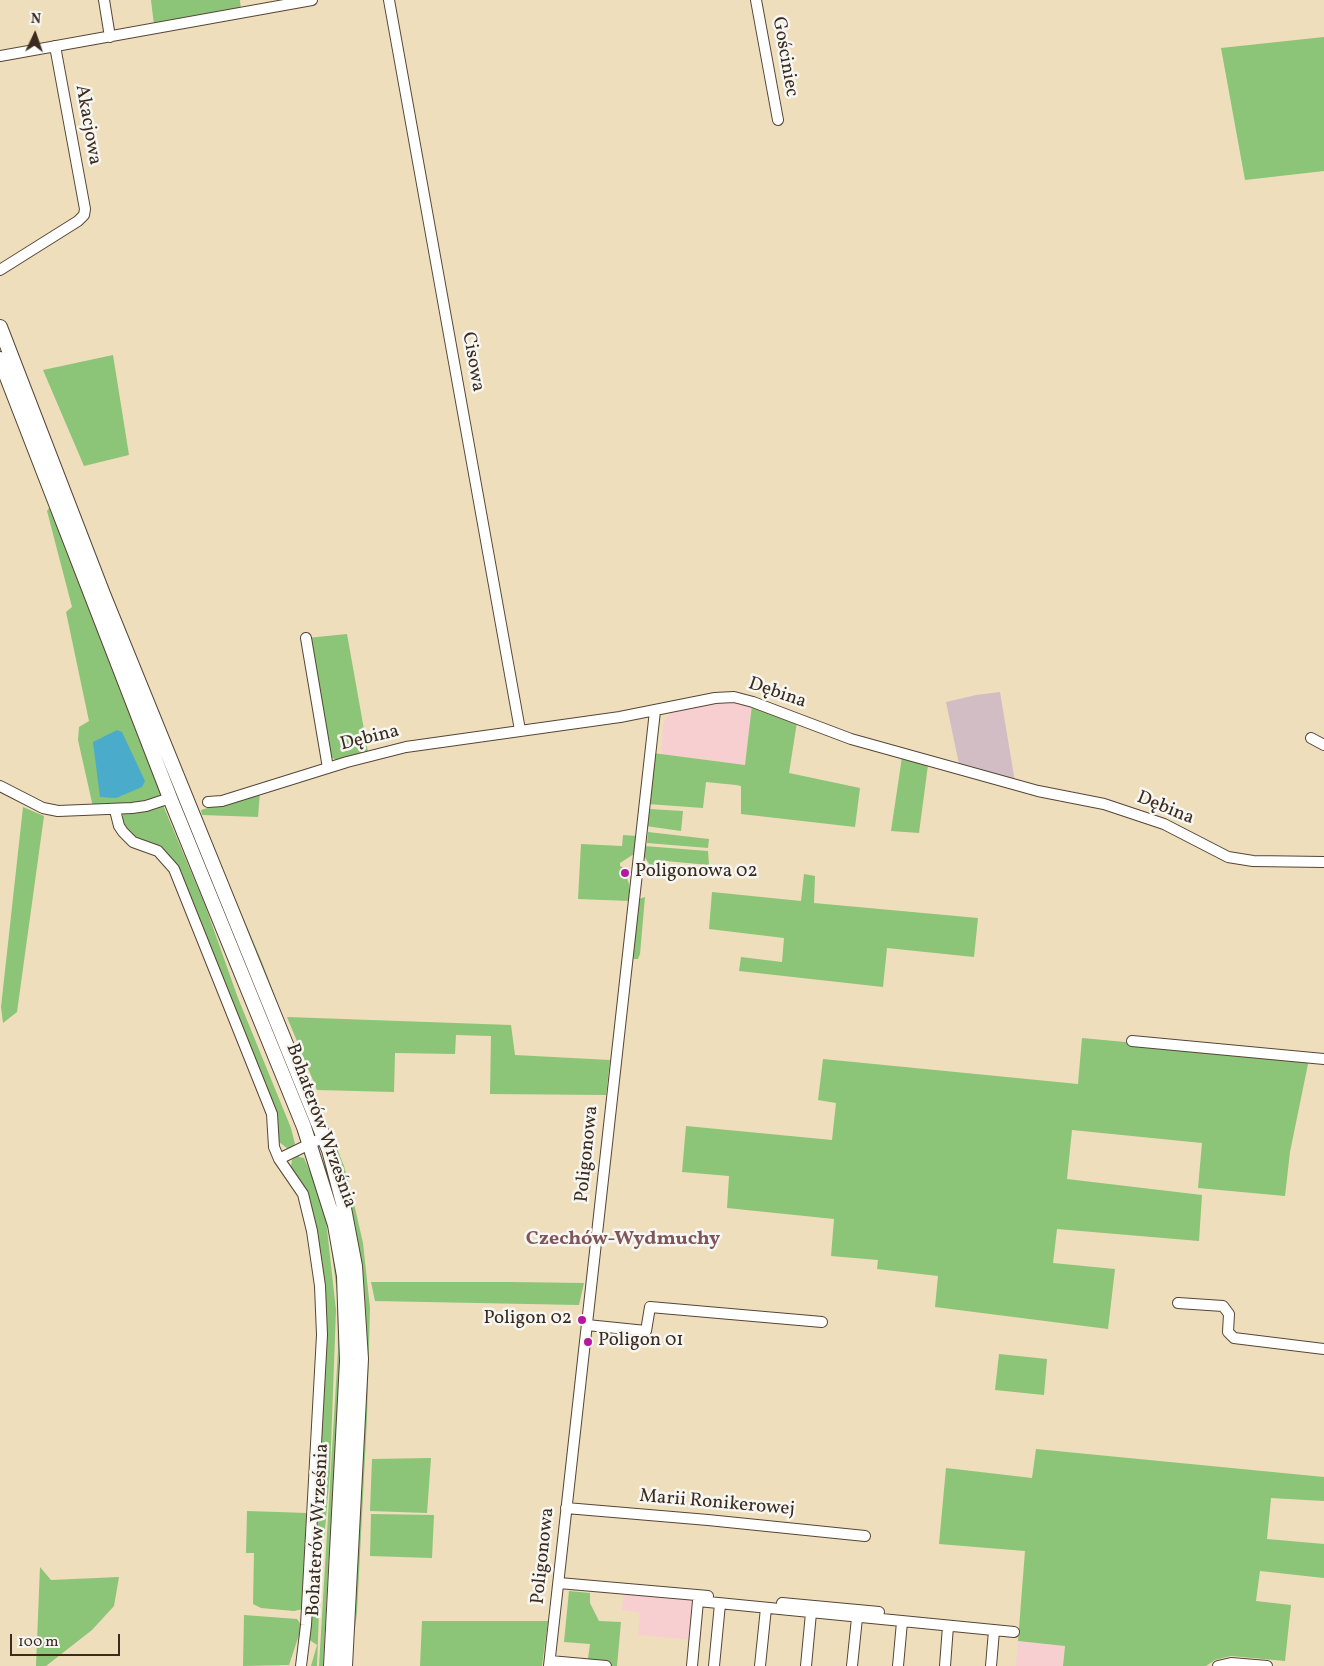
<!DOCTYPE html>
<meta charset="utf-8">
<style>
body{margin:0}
#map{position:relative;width:1324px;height:1666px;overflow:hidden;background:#efdebc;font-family:Vollkorn,serif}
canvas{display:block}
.north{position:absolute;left:10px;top:10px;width:50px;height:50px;-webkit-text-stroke:4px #f6f6f2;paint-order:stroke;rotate:3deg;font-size:14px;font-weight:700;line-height:20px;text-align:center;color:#3b2a1e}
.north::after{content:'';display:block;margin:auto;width:18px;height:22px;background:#3b2a1e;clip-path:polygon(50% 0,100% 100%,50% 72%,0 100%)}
.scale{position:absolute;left:10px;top:1634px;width:110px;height:22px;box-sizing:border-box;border:2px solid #3b2a1e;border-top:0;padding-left:6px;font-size:15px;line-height:18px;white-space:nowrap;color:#3b2a1e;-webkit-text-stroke:4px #f6f6f2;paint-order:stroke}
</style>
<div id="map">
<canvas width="1324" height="1666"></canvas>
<div class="north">N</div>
<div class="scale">100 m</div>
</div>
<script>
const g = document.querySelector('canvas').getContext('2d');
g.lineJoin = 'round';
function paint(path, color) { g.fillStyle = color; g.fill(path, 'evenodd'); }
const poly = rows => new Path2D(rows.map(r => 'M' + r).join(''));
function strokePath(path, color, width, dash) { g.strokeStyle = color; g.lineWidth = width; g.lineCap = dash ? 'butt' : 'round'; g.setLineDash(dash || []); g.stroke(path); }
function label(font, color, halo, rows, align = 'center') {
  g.font = font + ' Vollkorn,serif'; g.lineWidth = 5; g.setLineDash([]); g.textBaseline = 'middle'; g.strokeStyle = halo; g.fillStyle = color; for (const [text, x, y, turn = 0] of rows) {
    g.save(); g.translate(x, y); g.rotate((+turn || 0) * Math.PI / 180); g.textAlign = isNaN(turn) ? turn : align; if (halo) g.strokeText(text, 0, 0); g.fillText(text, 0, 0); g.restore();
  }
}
paint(poly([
 [716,701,752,705,745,765,661,754,663,728,665,720,671,713],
 [624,1591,696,1598,693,1640,638,1635,640,1613,622,1610],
 [1018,1641,1065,1646,1063,1666,1016,1666]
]), '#f7cfd0');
paint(poly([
 [1000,692,1015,782,960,769,946,702,976,695]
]), '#d2bdc5');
paint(poly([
 [151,0,240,0,241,10,154,25],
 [1324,37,1324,171,1245,180,1221,48],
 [113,355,129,455,84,466,43,370],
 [51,505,162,792,156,800,126,806,93,807,78,740,79,727,89,721,66,612,72,607,47,511],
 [347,634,368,752,337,761,330,756,307,638],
 [752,705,797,722,789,773,860,788,855,827,741,814,741,786,736,785,706,782,703,808,648,804,653,753,745,765],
 [902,757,928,765,919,833,891,831],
 [260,792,258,817,202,815,201,810],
 [163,805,205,905,238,998,291,1128,295,1144,288,1149,279,1142,276,1115,211,951,158,847,135,837,123,825,123,813],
 [23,807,44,816,17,1012,3,1023,1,1007],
 [649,809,683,811,681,831,646,826,647,810],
 [187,812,313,1121,308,1123,182,814],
 [648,832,709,839,708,848,647,843],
 [623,835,637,836,634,854,620,863,620,866,624,868,621,870,623,876,626,875,629,884,630,901,578,899,581,844,622,846],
 [644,846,708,851,709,865,655,860,654,868,651,867,644,856],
 [219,861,262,962,299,1060],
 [804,874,815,876,814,903,978,918,974,957,887,948,883,987,739,971,741,957,782,962,784,938,709,929,712,892,801,901],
 [645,897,640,954,638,959,633,959,639,899],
 [287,1017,511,1025,515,1055,610,1060,606,1095,490,1094,491,1036,456,1035,455,1054,395,1053,394,1092,317,1090],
 [1082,1038,1309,1059,1290,1152,1285,1196,1198,1188,1202,1143,1072,1130,1067,1179,1202,1195,1199,1241,1057,1229,1053,1263,1115,1269,1108,1329,935,1307,938,1276,877,1269,878,1260,831,1256,834,1219,727,1208,729,1176,682,1172,686,1126,832,1140,836,1103,818,1100,823,1059,1078,1084],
 [326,1121,344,1166,355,1208,363,1243,370,1308,367,1419,357,1612,354,1636,365,1334,364,1293,355,1226,322,1122],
 [298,1153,299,1157,304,1158,316,1185,326,1220,336,1310,330,1472,324,1541,324,1528,322,1529,317,1666,311,1666,317,1645,308,1639,324,1297,291,1166,292,1160],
 [328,1223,332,1226,343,1315,336,1490,329,1554,323,1666,319,1666,338,1350,337,1293],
 [371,1282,510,1282,584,1283,579,1305,375,1301],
 [999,1354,1047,1359,1044,1395,995,1390],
 [1036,1449,1324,1477,1324,1501,1271,1498,1267,1539,1324,1544,1324,1578,1260,1571,1256,1601,1291,1605,1285,1661,1231,1656,1215,1660,1206,1666,1063,1666,1065,1646,1018,1641,1025,1551,939,1544,946,1468,1032,1478],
 [431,1458,427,1513,370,1511,372,1459],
 [247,1511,307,1513,303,1609,294,1611,261,1608,253,1604,254,1553,246,1553],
 [371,1514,434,1515,432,1558,370,1556],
 [40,1567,51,1580,119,1577,114,1606,92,1630,46,1666,36,1666],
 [569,1591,590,1593,590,1603,599,1621,621,1622,617,1666,587,1666,590,1644,564,1642],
 [244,1615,297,1619,302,1626,289,1665,243,1666],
 [422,1621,548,1621,542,1666,420,1666]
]), '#8cc478');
paint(poly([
 [117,730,122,732,145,781,142,787,116,798,100,797,93,742]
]), '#4aacca');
const minor = poly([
 [104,0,110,37],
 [389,0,520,730],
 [756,0,778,120],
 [0,56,312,0],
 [0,270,78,221,84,215,85,209,55,46],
 [306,638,328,768],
 [1311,738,1324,745],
 [0,786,43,808,58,811,132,808,146,806,170,798],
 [208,802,222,801,347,762,406,747,620,717,715,698,734,697,753,702,851,739,1038,791,1104,804,1164,824,1228,857,1253,861,1324,862],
 [115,810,119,826,123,832,133,842,158,851,174,869,272,1114,274,1147,279,1159,303,1194,312,1231,320,1286,322,1335,306,1625,301,1666],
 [1132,1041,1324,1059],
 [279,1159,324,1137],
 [1178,1303,1223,1306,1229,1314,1228,1332,1234,1338,1324,1349],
 [587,1325,646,1331,650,1307,822,1322],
 [566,1508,708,1520,865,1536],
 [559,1583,708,1596],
 [782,1603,879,1612],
 [550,1661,606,1666],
 [549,1666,655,711],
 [692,1666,698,1601,1014,1632],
 [714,1666,720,1604],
 [760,1666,766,1608],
 [806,1666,811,1613],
 [852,1666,857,1618],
 [898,1666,902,1622],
 [945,1666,948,1626],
 [991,1666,994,1631],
 [1218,1666,1231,1663,1267,1666]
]);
const major = poly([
 [0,327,103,594,329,1150,343,1203,355,1266,361,1359,345,1666],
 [0,359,170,798,304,1127,335,1225,344,1276,347,1361,331,1666]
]);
strokePath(minor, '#564536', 12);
strokePath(major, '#564536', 16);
strokePath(minor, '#fff', 10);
strokePath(major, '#fff', 14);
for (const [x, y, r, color] of [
 [625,873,5,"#b5179e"],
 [582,1320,5,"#b5179e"],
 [588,1342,5,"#b5179e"]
]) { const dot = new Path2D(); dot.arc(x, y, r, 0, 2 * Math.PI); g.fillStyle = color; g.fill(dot); strokePath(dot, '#f6f6f2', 2); }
label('19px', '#3b2a1e', '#f6f6f2', [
 ["Gościniec",784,57,80],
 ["Akacjowa",87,125,80],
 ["Cisowa",472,362,80],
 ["Dębina",777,694,19],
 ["Dębina",370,739,-14],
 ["Dębina",1165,809,22],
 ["Bohaterów Września",320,1126,70],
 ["Poligonowa",588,1154,-84],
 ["Marii Ronikerowej",717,1504,5],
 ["Bohaterów Września",319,1530,-87],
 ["Poligonowa",544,1556,-84]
]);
label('19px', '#3b2a1e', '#f6f6f2', [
 ["Poligonowa 02",635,873],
 ["Poligon 02",572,1320,"right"],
 ["Poligon 01",598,1342]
], 'left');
label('bold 20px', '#7e555a', '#f6f6f2', [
 ["Czechów-Wydmuchy",623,1240]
]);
</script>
